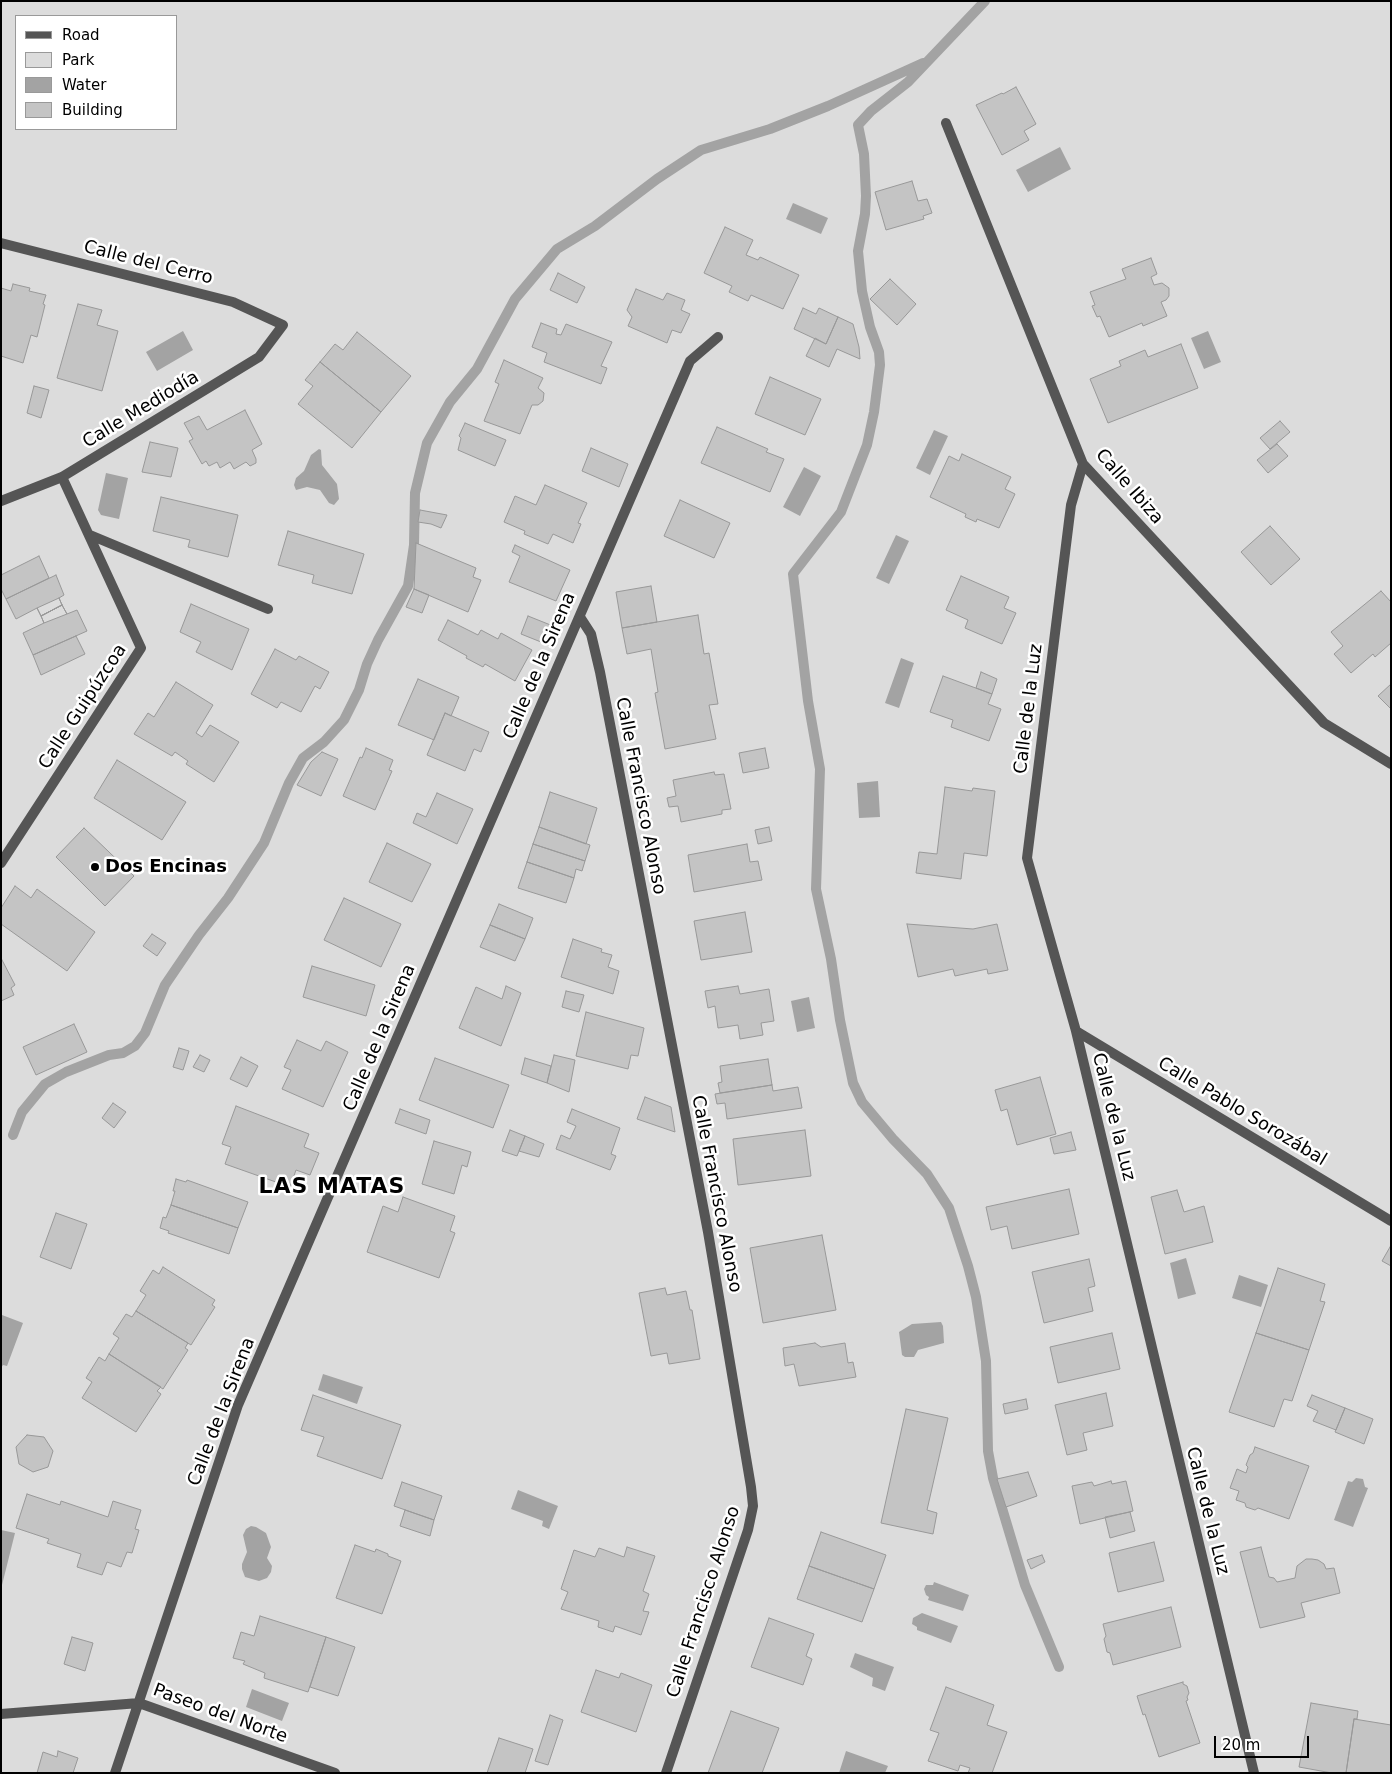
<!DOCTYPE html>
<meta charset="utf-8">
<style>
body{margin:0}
#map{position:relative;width:1392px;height:1774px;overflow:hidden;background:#fff;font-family:"DejaVu Sans",sans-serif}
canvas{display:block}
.frame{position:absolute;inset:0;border:2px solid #000;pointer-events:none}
.legend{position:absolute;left:15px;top:15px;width:162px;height:115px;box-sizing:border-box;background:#fff;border:1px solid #999;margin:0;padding:6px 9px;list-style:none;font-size:15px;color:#000}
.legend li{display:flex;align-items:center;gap:10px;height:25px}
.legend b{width:25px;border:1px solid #999}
.scale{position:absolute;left:1214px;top:1736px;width:95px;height:22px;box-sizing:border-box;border:2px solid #000;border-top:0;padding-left:6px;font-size:15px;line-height:18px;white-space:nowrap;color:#000;-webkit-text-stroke:4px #fff;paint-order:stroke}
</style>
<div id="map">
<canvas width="1392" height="1774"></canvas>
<div class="frame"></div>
<ul class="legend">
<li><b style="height:6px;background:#555"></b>Road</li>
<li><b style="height:14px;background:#dcdcdc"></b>Park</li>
<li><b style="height:14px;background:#a3a3a3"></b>Water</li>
<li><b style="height:14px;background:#c4c4c4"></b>Building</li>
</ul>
<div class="scale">20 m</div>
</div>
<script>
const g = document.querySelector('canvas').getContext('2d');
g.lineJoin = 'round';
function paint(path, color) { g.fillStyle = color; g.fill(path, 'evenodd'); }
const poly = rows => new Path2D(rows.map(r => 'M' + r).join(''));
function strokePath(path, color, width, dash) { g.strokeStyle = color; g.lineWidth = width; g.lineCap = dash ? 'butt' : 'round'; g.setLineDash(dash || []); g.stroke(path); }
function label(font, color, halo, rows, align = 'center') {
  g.font = font + ' "DejaVu Sans",sans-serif'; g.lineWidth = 5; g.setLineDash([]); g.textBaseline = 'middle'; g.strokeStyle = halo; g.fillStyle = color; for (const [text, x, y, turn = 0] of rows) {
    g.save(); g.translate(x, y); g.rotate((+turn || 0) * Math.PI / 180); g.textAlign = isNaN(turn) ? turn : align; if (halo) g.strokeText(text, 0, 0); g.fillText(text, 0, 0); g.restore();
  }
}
paint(poly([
 [1,1,1391,1,1391,1773,1,1773],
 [16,16,176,16,176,129,16,129]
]), '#dcdcdc');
paint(poly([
 [1060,147,1071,169,1028,192,1016,170],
 [793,203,828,218,821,234,786,219],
 [183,331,193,350,157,371,146,352],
 [1208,331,1221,362,1204,369,1191,338],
 [934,430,948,436,930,475,916,468],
 [319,449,321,450,322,465,337,484,339,499,334,505,329,503,320,490,307,487,296,490,294,485,296,478,304,471,311,455],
 [804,467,821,476,800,516,783,507],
 [106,473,128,478,119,519,101,515,98,510],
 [896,535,909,541,889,584,876,578],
 [901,658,914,663,899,708,885,703],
 [878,781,880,817,859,818,857,783],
 [809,997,815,1028,797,1032,791,1001],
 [1186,1258,1196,1294,1178,1299,1170,1263],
 [1239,1275,1268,1285,1261,1307,1232,1298],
 [2,1315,23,1323,7,1366,3,1365,1,1368],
 [941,1322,943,1326,944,1343,918,1350,914,1357,905,1357,902,1355,899,1332,912,1324],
 [323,1374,363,1387,357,1404,318,1390],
 [1356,1478,1363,1479,1365,1487,1368,1488,1353,1527,1334,1520,1348,1481,1352,1482],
 [518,1490,558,1506,549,1529,542,1526,543,1521,511,1509],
 [251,1526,256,1527,266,1533,271,1547,267,1558,272,1566,271,1572,267,1578,259,1581,245,1577,242,1569,242,1564,247,1552,243,1535,246,1529],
 [1,1530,15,1533,1,1589],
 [934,1582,969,1595,963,1611,928,1600,929,1597,926,1595,924,1589,926,1585,933,1585],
 [922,1613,958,1626,951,1643,917,1630,917,1627,912,1624,913,1618],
 [855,1653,894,1667,885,1691,872,1686,873,1678,850,1667],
 [252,1689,289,1703,282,1721,246,1707],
 [846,1751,888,1766,885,1773,839,1773]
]), '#a3a3a3');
strokePath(poly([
 [985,1,908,82,871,111,858,125,864,154,866,196,865,214,858,251,862,291,870,327,879,352,880,365,874,412,867,445,841,512,793,574,808,701,820,769,816,889,831,959,840,1020,853,1083,862,1102,893,1139,927,1174,949,1208,968,1266,976,1297,986,1361,988,1451,993,1478,1025,1585,1059,1667],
 [13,1135,22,1112,45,1084,66,1072,109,1055,123,1053,135,1046,145,1033,165,985,199,935,228,898,264,843,289,783,303,758,324,742,344,720,359,690,367,664,378,640,408,586,414,545,415,493,427,443,450,402,477,369,515,299,557,249,595,226,657,179,701,150,770,129,828,106,923,63]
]), '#a3a3a3', 10);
const building = poly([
 [1016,87,1036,124,1024,131,1029,140,1002,155,976,105,1002,93,1003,94,1016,87],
 [912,181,918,201,927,199,932,213,923,216,924,219,886,230,875,192,912,181],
 [725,227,753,240,746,255,758,260,760,257,799,275,783,309,751,295,748,301,729,292,732,286,704,273,725,227],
 [1151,258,1157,274,1151,277,1154,285,1162,283,1169,288,1169,296,1166,300,1161,302,1167,316,1143,326,1142,323,1109,337,1100,316,1097,317,1092,306,1095,305,1090,292,1126,279,1122,269,1151,258],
 [558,273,585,287,577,303,550,290,558,273],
 [890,279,916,304,897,325,870,299,890,279],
 [13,284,30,288,29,291,46,295,43,304,45,305,37,337,31,335,23,363,1,356,1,288,11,291,13,284],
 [636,289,663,300,667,293,685,300,681,310,690,314,681,333,672,330,667,343,628,326,632,317,627,310,636,289],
 [78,304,102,310,97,325,118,331,102,391,57,378,78,304],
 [803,308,816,314,819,308,838,317,826,344,794,329,803,308],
 [838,317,853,324,859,347,860,359,837,349,829,367,806,356,815,338,826,344,838,317],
 [541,323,557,329,556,334,561,335,566,324,612,342,601,366,607,368,601,384,544,362,547,353,532,347,541,323],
 [357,332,411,376,381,412,320,362,335,344,343,350,357,332],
 [1181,344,1198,388,1108,423,1090,379,1121,366,1119,361,1145,350,1148,357,1181,344],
 [504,360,543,378,538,388,544,393,543,401,538,405,532,405,520,434,484,421,499,384,495,382,504,360],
 [320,362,381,412,352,448,298,404,313,386,305,380,320,362],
 [770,377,821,399,805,435,755,414,770,377],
 [34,386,49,390,41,418,27,413,34,386],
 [245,410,262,444,252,450,256,459,256,463,250,466,246,462,234,469,230,462,220,468,217,462,209,466,206,461,202,464,189,441,193,439,184,423,199,416,207,430,245,410],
 [1280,421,1290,432,1270,449,1260,438,1280,421],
 [465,423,506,440,495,466,458,450,461,438,459,436,465,423],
 [717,427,768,449,766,452,784,459,770,492,701,463,717,427],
 [150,442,178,448,171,477,142,472,150,442],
 [1277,444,1288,456,1268,473,1257,460,1277,444],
 [591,448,628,464,619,487,582,471,591,448],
 [962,454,1011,477,1005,489,1015,494,999,528,977,519,976,522,965,517,966,514,930,497,949,456,959,461,962,454],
 [545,485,587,503,578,523,581,524,573,543,553,534,548,544,524,534,525,531,504,522,515,496,536,505,545,485],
 [161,497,238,515,228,557,188,547,190,540,153,531,161,497],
 [680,500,730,523,714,558,664,536,680,500],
 [420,510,447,515,441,528,431,524,418,522,420,510],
 [1270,526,1300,559,1271,585,1241,552,1270,526],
 [288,531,364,554,352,594,312,583,314,575,278,565,288,531],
 [416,543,476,568,473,577,481,580,468,612,414,589,416,543],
 [515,545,570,570,556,601,509,582,520,556,512,552,515,545],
 [39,556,49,578,6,599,1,589,1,575,39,556],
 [56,575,64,595,59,598,62,605,41,616,37,608,16,619,6,599,56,575],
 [961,576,1009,597,1004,608,1016,613,1002,644,965,628,968,620,946,610,961,576],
 [651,586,657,622,622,628,616,592,651,586],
 [414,589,429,595,422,613,406,607,414,589],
 [1381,591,1391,602,1391,643,1375,657,1373,654,1351,673,1334,654,1343,646,1331,632,1381,591],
 [59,598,62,605,41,616,37,608,59,598],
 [191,604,249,629,232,670,196,652,201,642,180,632,191,604],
 [62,605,67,614,77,610,87,631,33,655,23,633,44,623,41,616,62,605],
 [62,605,67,614,44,623,41,616,62,605],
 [698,615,704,654,709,653,718,704,709,705,716,739,665,749,655,693,658,692,651,649,627,654,622,628,698,615],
 [528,616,558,628,551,646,521,634,528,616],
 [448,620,478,635,481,630,498,639,501,633,532,650,515,681,485,664,483,667,466,658,467,656,438,640,448,620],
 [76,636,85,654,41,675,33,655,76,636],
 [275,649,296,660,299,656,329,672,320,689,315,686,301,712,281,702,277,708,251,694,275,649],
 [981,672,997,679,992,694,976,688,981,672],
 [943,676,992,694,988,704,1001,709,989,741,951,727,953,720,930,712,943,676],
 [418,679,459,697,451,716,445,713,434,740,398,725,418,679],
 [176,682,213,705,196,733,202,737,210,725,239,742,214,782,186,764,188,761,175,752,172,756,134,734,148,713,154,717,176,682],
 [1391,684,1391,709,1378,696,1391,684],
 [445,713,489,732,481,752,474,749,465,771,427,755,445,713],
 [366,748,393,760,389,770,392,771,375,810,343,796,360,757,362,758,366,748],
 [765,748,769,768,743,773,739,753,765,748],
 [322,752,338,759,321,796,297,785,311,762,322,752],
 [117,760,186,802,162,840,94,798,117,760],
 [714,772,715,775,724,774,731,809,722,810,722,814,681,822,678,806,669,807,667,798,676,796,673,780,714,772],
 [945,787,972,791,973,788,995,791,987,856,964,853,961,879,916,873,919,852,937,854,945,787],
 [550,792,597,808,586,844,539,827,550,792],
 [437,793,473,809,457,844,413,823,417,813,426,817,437,793],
 [539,827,590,845,585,861,533,844,539,827],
 [769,827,772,841,758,844,755,830,769,827],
 [84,828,134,876,105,906,56,857,84,828],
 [387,843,431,864,412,902,369,882,387,843],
 [533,844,585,861,582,871,576,869,574,878,527,862,533,844],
 [747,844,750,862,758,861,762,880,694,892,688,855,747,844],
 [527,862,574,878,566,903,518,888,527,862],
 [15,886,31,898,37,889,95,932,67,971,1,924,1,908,15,886],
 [344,898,401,924,381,967,324,940,344,898],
 [499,904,533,918,525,939,490,925,499,904],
 [745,912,752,952,701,960,694,921,745,912],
 [907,924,973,929,997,924,1008,970,988,974,987,969,955,976,953,969,918,977,907,924],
 [490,925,525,939,515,961,480,947,490,925],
 [152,934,166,943,157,956,143,946,152,934],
 [573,939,602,949,601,952,612,955,608,967,619,971,613,994,561,977,573,939],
 [1,958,15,985,11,988,14,995,1,1001,1,958],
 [312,966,375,985,366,1016,303,997,312,966],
 [506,986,521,993,501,1046,459,1028,476,987,502,999,506,986],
 [738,986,740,994,769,989,774,1021,761,1023,763,1035,740,1039,738,1025,718,1028,715,1006,708,1008,705,991,738,986],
 [566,991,584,995,579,1012,562,1007,566,991],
 [586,1012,644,1028,638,1056,631,1055,628,1069,576,1056,586,1012],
 [74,1024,87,1052,36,1075,23,1047,74,1024],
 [297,1040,321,1051,326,1041,348,1052,323,1107,282,1089,291,1070,284,1067,297,1040],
 [179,1048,189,1051,183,1070,173,1067,179,1048],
 [200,1055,210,1060,204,1072,193,1067,200,1055],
 [554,1055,575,1060,569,1092,547,1083,554,1055],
 [241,1057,258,1066,247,1087,230,1079,241,1057],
 [435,1058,509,1085,493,1128,419,1100,435,1058],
 [525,1058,551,1066,547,1083,521,1074,525,1058],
 [768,1059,772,1085,720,1093,718,1083,722,1082,720,1066,768,1059],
 [1040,1077,1056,1134,1017,1145,1007,1109,1001,1111,995,1090,1040,1077],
 [772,1085,773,1091,798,1087,802,1108,727,1119,725,1103,717,1104,715,1094,772,1085],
 [645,1097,671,1107,675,1132,637,1119,645,1097],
 [113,1103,126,1112,114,1128,102,1118,113,1103],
 [236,1106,309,1134,304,1147,319,1153,310,1175,296,1170,290,1187,225,1164,231,1147,222,1144,236,1106],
 [400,1109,430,1120,426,1134,395,1123,400,1109],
 [572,1109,620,1128,611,1154,616,1156,610,1170,556,1149,561,1135,570,1139,576,1126,567,1122,572,1109],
 [510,1130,525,1136,517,1156,502,1151,510,1130],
 [805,1130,811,1176,738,1185,733,1139,805,1130],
 [1071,1132,1076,1150,1054,1154,1050,1138,1071,1132],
 [525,1136,544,1144,539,1157,519,1151,525,1136],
 [434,1141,471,1152,467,1167,462,1165,454,1194,422,1184,434,1141],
 [176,1179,186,1182,187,1180,248,1202,238,1228,171,1205,175,1191,173,1191,176,1179],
 [1069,1189,1079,1234,1012,1249,1007,1226,991,1230,986,1207,1069,1189],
 [1177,1190,1184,1212,1204,1206,1213,1242,1165,1254,1151,1197,1177,1190],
 [403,1197,455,1216,450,1231,455,1233,439,1278,367,1252,383,1206,398,1212,403,1197],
 [171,1205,238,1228,229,1254,168,1233,169,1231,160,1228,163,1217,166,1218,171,1205],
 [56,1213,87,1224,71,1269,40,1257,56,1213],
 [822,1235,836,1310,763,1323,750,1248,822,1235],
 [1390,1247,1391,1247,1391,1266,1382,1261,1390,1247],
 [1089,1259,1095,1286,1088,1288,1093,1311,1044,1323,1032,1272,1089,1259],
 [163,1267,215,1300,212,1305,215,1307,191,1345,136,1311,146,1295,140,1291,153,1270,159,1274,163,1267],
 [1278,1268,1325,1284,1320,1301,1325,1302,1309,1350,1256,1333,1278,1268],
 [665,1288,667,1295,686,1291,690,1310,692,1310,700,1359,669,1364,667,1353,651,1356,639,1293,665,1288],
 [136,1311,188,1343,185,1348,188,1350,163,1389,109,1354,119,1338,113,1334,126,1314,132,1317,136,1311],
 [1112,1333,1120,1369,1058,1383,1050,1347,1112,1333],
 [1256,1333,1309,1350,1292,1401,1284,1399,1274,1427,1229,1412,1256,1333],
 [815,1343,821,1347,845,1343,848,1363,853,1362,856,1377,799,1386,794,1364,785,1366,783,1348,815,1343],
 [109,1354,161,1387,157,1391,161,1394,136,1432,82,1398,92,1382,86,1378,99,1357,105,1361,109,1354],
 [1106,1393,1113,1426,1083,1433,1087,1450,1067,1455,1055,1405,1106,1393],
 [313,1395,401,1425,382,1479,317,1456,324,1437,301,1430,313,1395],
 [1312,1395,1345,1408,1336,1430,1313,1421,1318,1411,1307,1406,1312,1395],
 [1026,1399,1028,1409,1005,1414,1003,1404,1026,1399],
 [1345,1408,1373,1419,1364,1444,1335,1432,1345,1408],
 [906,1409,948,1418,927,1510,937,1513,933,1534,881,1523,906,1409],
 [27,1435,44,1437,53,1451,48,1467,33,1472,19,1464,16,1447,27,1435],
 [1255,1447,1309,1466,1289,1519,1258,1508,1255,1510,1246,1507,1245,1503,1236,1500,1239,1491,1230,1488,1237,1469,1246,1473,1248,1467,1246,1465,1250,1455,1253,1453,1255,1447],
 [1028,1472,1037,1496,1006,1507,997,1479,1028,1472],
 [1111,1481,1112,1484,1126,1481,1133,1511,1080,1524,1072,1486,1092,1482,1094,1486,1111,1481],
 [402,1482,442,1496,434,1520,394,1506,402,1482],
 [27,1494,60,1505,61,1501,108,1517,113,1501,141,1510,135,1529,139,1530,132,1553,127,1552,121,1567,107,1562,102,1575,77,1567,81,1554,47,1543,49,1539,16,1528,27,1494],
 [405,1510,434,1520,430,1536,400,1526,405,1510],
 [1130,1512,1135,1531,1110,1538,1105,1517,1130,1512],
 [821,1532,886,1555,874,1589,809,1566,821,1532],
 [1154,1542,1164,1581,1118,1592,1109,1553,1154,1542],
 [355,1545,375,1552,376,1549,388,1554,388,1556,401,1561,382,1614,336,1598,355,1545],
 [627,1547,655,1556,643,1591,649,1594,643,1611,649,1612,641,1635,615,1626,613,1632,598,1627,599,1621,561,1609,568,1592,561,1589,574,1550,595,1557,599,1548,624,1557,627,1547],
 [1261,1547,1269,1577,1274,1578,1277,1582,1295,1578,1297,1566,1306,1559,1312,1559,1318,1560,1324,1564,1326,1569,1334,1568,1340,1593,1301,1603,1305,1617,1260,1628,1240,1552,1261,1547],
 [1042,1555,1045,1562,1031,1569,1027,1560,1042,1555],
 [809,1566,874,1589,862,1622,797,1599,809,1566],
 [1171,1607,1181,1647,1113,1665,1110,1653,1107,1652,1104,1639,1106,1636,1103,1624,1171,1607],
 [260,1616,326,1637,308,1692,264,1678,265,1673,243,1664,245,1661,233,1658,241,1632,254,1636,260,1616],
 [769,1618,814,1634,806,1656,812,1659,803,1685,751,1667,769,1618],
 [72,1637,93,1643,85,1671,64,1664,72,1637],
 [326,1637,355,1647,338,1696,310,1687,326,1637],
 [596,1670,619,1678,621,1673,652,1685,636,1732,581,1712,596,1670],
 [1183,1682,1183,1684,1187,1686,1189,1693,1187,1697,1188,1700,1186,1701,1200,1743,1159,1757,1145,1714,1143,1715,1137,1696,1183,1682],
 [946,1687,994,1705,987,1725,1007,1732,992,1773,968,1773,970,1768,960,1765,958,1771,928,1761,939,1733,930,1730,946,1687],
 [1311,1703,1358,1711,1357,1719,1354,1719,1346,1773,1332,1773,1299,1767,1311,1703],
 [731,1711,779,1728,762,1773,708,1773,731,1711],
 [550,1715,563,1720,548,1765,535,1761,550,1715],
 [1354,1719,1391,1725,1391,1773,1346,1773,1354,1719],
 [499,1738,533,1749,525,1773,487,1773,499,1738],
 [58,1751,78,1758,73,1773,37,1773,43,1752,57,1757,58,1751]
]);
paint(building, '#c4c4c4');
strokePath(building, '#999', 1);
strokePath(poly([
 [946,123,1083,464,1324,723,1391,764],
 [1,243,233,302,283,325,259,357,62,477,1,501],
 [1083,464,1071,505,1027,858,1076,1031,1254,1773],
 [90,535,268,609],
 [580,617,591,634,600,672,708,1232,751,1487,753,1506,748,1530,666,1773],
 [1,863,141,648,62,477],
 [1076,1031,1391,1221],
 [1,1714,139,1703,335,1773],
 [115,1773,238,1405,690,361,718,337]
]), '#555', 10);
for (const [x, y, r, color] of [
 [95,867,5,"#000"]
]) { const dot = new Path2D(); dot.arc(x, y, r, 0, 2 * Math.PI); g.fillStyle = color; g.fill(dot); strokePath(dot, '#fff', 2); }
label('18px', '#000', '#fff', [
 ["Calle del Cerro",148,263,14],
 ["Calle Mediodía",141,410,-31],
 ["Calle Ibiza",1129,487,49],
 ["Calle de la Sirena",540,666,-67],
 ["Calle Guipúzcoa",83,707,-57],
 ["Calle de la Luz",1029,709,-83],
 ["Calle Francisco Alonso",640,796,79],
 ["Calle de la Sirena",380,1038,-67],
 ["Calle Pablo Sorozábal",1242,1112,31],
 ["Calle de la Luz",1113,1117,76],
 ["Calle Francisco Alonso",716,1194,79],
 ["Calle de la Sirena",222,1412,-69],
 ["Calle de la Luz",1207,1511,76],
 ["Calle Francisco Alonso",704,1602,-72],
 ["Paseo del Norte",220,1714,20]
]);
label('bold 18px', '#000', '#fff', [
 ["Dos Encinas",105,867]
], 'left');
g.letterSpacing = '1px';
label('bold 22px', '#000', '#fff', [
 ["LAS MATAS",332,1187]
]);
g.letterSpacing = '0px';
</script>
